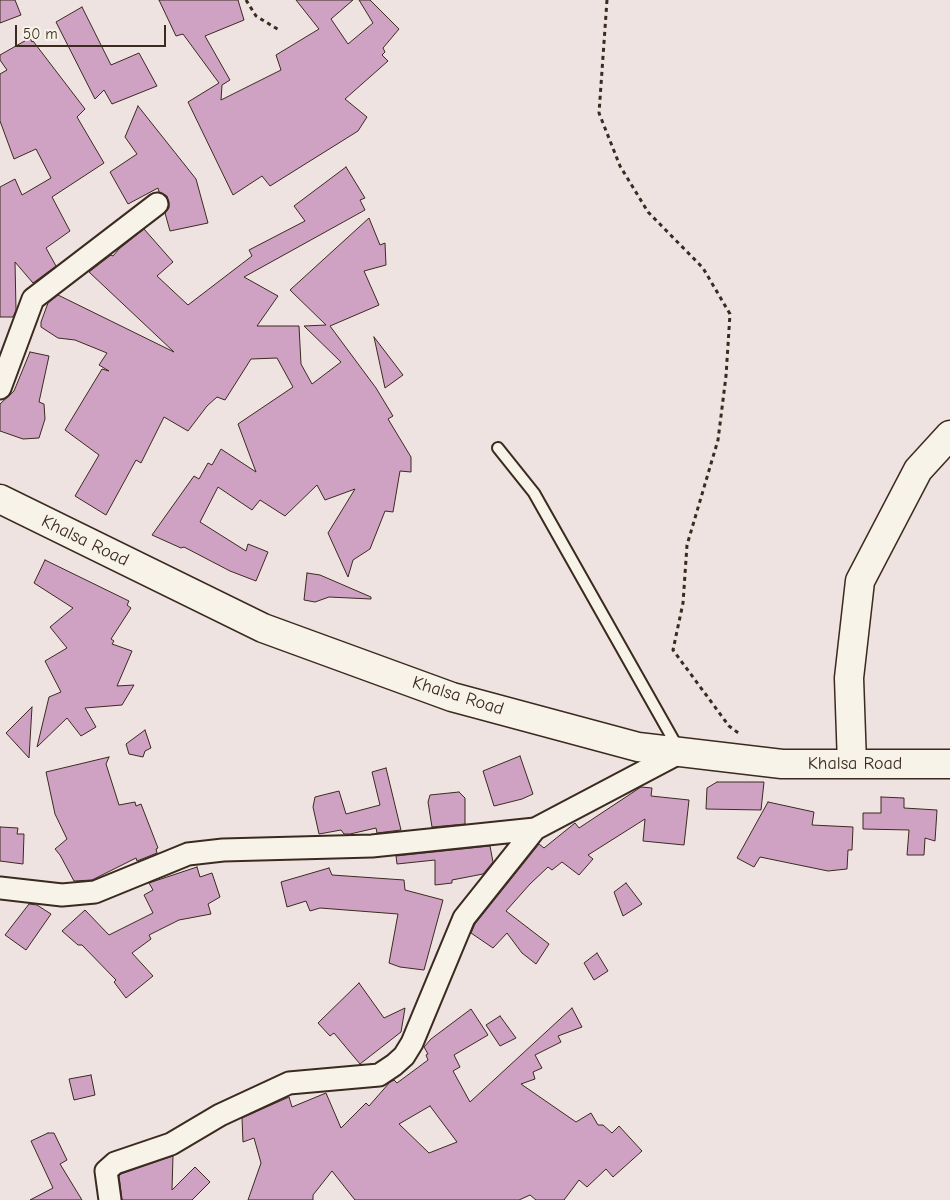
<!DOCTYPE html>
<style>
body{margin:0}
#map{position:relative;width:950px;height:1200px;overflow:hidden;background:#efe3e1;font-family:"Comic Neue",sans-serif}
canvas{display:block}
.scale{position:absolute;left:15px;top:25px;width:151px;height:22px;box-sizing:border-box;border:2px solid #3b2a1e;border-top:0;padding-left:6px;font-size:15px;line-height:18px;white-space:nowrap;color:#3b2a1e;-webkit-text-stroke:4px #f7f3e8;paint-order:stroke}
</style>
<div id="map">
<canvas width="950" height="1200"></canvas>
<div class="scale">50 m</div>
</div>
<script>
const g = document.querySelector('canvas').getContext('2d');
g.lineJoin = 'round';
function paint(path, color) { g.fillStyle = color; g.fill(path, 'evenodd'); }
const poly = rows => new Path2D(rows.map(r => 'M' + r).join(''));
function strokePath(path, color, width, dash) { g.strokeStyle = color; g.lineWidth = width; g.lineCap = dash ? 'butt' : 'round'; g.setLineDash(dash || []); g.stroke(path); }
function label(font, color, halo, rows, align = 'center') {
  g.font = font + ' "Comic Neue",sans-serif'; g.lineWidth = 5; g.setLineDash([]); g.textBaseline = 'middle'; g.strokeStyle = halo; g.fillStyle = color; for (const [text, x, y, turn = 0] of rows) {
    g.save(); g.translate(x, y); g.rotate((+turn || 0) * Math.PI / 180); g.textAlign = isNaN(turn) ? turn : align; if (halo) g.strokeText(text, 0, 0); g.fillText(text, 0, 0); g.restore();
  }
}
const building = poly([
 [0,0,15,0,21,15,0,23,0,0],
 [159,0,238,0,244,20,205,36,230,80,222,85,221,100,281,70,276,55,319,29,296,0,353,0,331,19,348,44,373,23,359,0,370,0,399,29,383,48,385,52,382,55,388,61,345,99,367,117,358,131,270,186,262,176,233,195,188,102,219,83,183,34,176,36,159,0],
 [82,7,111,65,139,53,157,86,112,104,104,90,95,99,56,22,82,7],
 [30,38,32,42,33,41,85,109,77,117,104,163,52,197,70,231,46,248,56,266,33,283,15,262,16,310,13,317,0,317,0,187,15,179,22,195,51,178,36,149,14,159,0,121,0,74,7,70,0,60,0,55,30,38],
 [138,106,196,179,208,223,170,231,165,213,169,208,169,202,167,196,159,192,158,188,128,204,110,172,137,154,125,137,138,106],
 [346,167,365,198,360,200,365,210,244,277,278,296,257,326,299,326,301,364,312,384,341,362,304,326,326,325,290,290,369,218,380,245,385,243,386,265,364,271,379,305,330,326,376,388,393,416,388,419,411,457,411,472,400,471,393,512,385,511,370,549,353,560,348,577,328,533,355,489,325,500,317,485,285,516,260,500,252,510,218,487,200,522,246,551,248,544,268,552,256,581,230,571,184,547,181,548,152,535,194,476,199,479,208,463,212,465,221,449,256,472,238,424,293,387,277,358,251,359,225,400,217,397,207,406,188,431,164,417,141,463,136,460,106,515,75,496,99,455,65,430,102,369,109,371,99,365,107,353,75,340,58,338,41,327,41,322,48,303,58,295,174,352,89,272,111,255,113,256,119,249,144,229,173,262,157,276,188,305,252,256,249,250,305,221,294,206,346,167],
 [374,337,403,375,385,388,374,337],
 [30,352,49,356,39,402,44,404,45,419,39,438,23,439,0,431,0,404,14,391,30,352],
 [45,560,129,601,127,605,131,608,111,639,114,641,112,644,132,651,117,686,134,685,122,705,85,708,96,727,81,736,67,718,37,747,49,697,61,692,45,661,67,648,50,627,73,608,34,583,45,560],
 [307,573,320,575,371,597,371,599,329,597,315,602,304,600,307,573],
 [32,707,29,758,6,733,32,707],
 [145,730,151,748,145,751,143,757,129,754,126,744,145,730],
 [520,756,533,794,522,799,494,806,483,771,520,756],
 [109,757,106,764,119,805,135,802,136,806,141,804,158,848,156,849,157,853,137,861,136,858,92,880,74,881,60,855,55,849,67,839,55,814,46,772,109,757],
 [386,768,401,830,377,833,376,828,350,834,344,834,341,830,319,834,313,807,315,797,339,791,346,814,380,805,372,772,386,768],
 [717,782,764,782,761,810,706,809,707,788,717,782],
 [641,787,652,788,651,796,689,800,684,845,643,841,645,819,588,855,593,859,579,875,562,862,552,870,548,867,530,884,506,911,549,944,536,964,522,953,507,933,493,948,471,933,475,924,539,844,544,848,575,823,579,828,641,787],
 [459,792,465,798,465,824,432,827,428,802,430,795,459,792],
 [881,797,904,798,904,808,937,810,935,841,925,838,924,855,907,855,909,830,863,829,863,813,881,813,881,797],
 [768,802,814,812,812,825,853,827,852,850,848,850,847,869,828,871,760,857,754,867,737,858,768,802],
 [0,827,18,828,17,834,24,834,23,864,0,861,0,827],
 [490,846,493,862,483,874,452,880,452,883,435,885,435,860,397,864,396,856,490,846],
 [197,867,200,877,212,873,220,897,208,904,211,914,179,920,149,935,151,939,132,953,153,976,126,998,114,982,116,980,82,945,78,945,62,931,85,910,109,935,153,913,144,895,153,890,149,883,197,867],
 [329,868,332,875,404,880,405,890,443,900,424,970,400,967,389,963,398,914,320,908,310,911,306,901,287,907,281,882,329,868],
 [626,883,642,904,623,916,614,892,626,883],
 [29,904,37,905,51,914,26,950,5,935,29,904],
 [597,953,608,971,594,980,584,963,597,953],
 [359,983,384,1018,405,1008,401,1032,360,1064,334,1033,330,1036,318,1023,359,983],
 [572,1008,582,1027,558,1036,561,1042,535,1055,542,1068,533,1072,535,1079,521,1084,576,1122,591,1113,598,1125,603,1125,612,1133,619,1126,642,1151,613,1177,606,1169,587,1187,579,1180,564,1200,536,1200,530,1195,519,1200,355,1200,332,1171,313,1195,313,1200,248,1200,261,1163,254,1138,243,1142,242,1118,289,1097,292,1107,326,1093,341,1128,366,1103,369,1106,390,1082,394,1080,397,1083,428,1060,426,1055,428,1054,424,1047,431,1039,471,1009,488,1035,454,1055,460,1067,453,1071,470,1102,572,1008],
 [430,1106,457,1142,429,1153,399,1124,430,1106],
 [500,1016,516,1038,500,1046,486,1025,500,1016],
 [91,1075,95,1095,74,1100,69,1079,91,1075],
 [48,1133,54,1133,67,1160,60,1164,82,1200,30,1200,53,1188,31,1141,48,1133],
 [173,1156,172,1190,195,1167,210,1182,192,1200,122,1200,119,1176,121,1174,173,1156]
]);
paint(building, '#cfa2c4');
strokePath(building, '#3b2a1e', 1);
const lane = poly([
 [498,448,534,493,678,748]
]);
const street = poly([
 [0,388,33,299,157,204],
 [0,888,62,895,95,892,188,854,223,850,372,846,535,829],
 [110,1200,106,1171,115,1163,171,1144,220,1115,289,1083,379,1075,394,1065,404,1056,412,1043,464,918,535,829,681,752]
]);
const secondary = poly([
 [0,499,263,628,452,697,638,747,782,764,950,764],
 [852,764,849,678,860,581,918,470,950,435]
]);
strokePath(lane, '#3b2a1e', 14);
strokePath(street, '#3b2a1e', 25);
strokePath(secondary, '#3b2a1e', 31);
strokePath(poly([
 [246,0,256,16,279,30],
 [607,0,599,113,620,166,648,212,703,268,730,314,726,376,718,440,687,545,683,603,673,650,729,726,741,735]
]), '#3b2a1e', 3, [4, 4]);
strokePath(lane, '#f7f3e8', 10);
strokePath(street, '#f7f3e8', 21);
strokePath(secondary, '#f7f3e8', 28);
label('18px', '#3b2a1e', '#f7f3e8', [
 ["Khalsa Road",85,541,26],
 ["Khalsa Road",458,696,17],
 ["Khalsa Road",855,764]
]);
</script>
